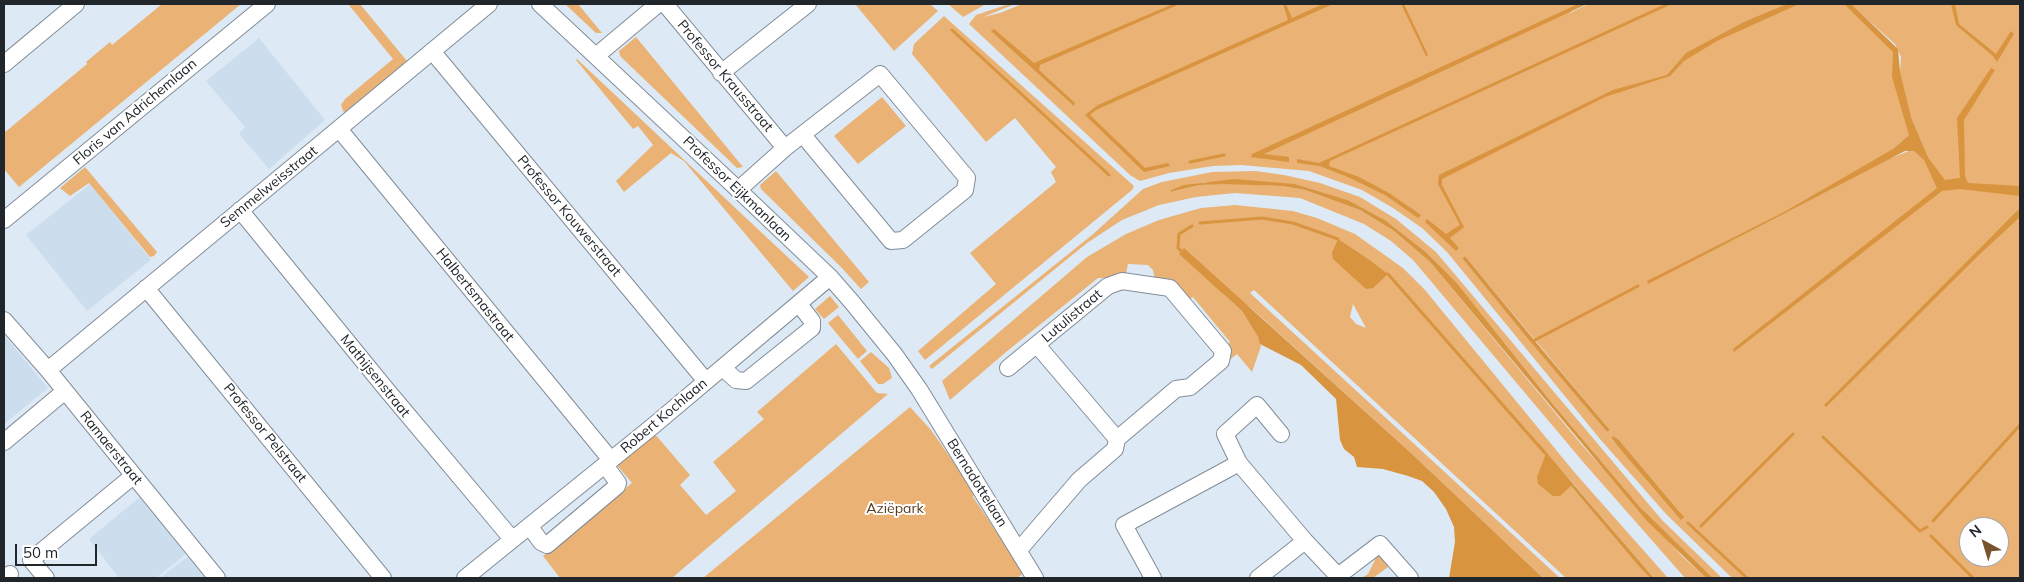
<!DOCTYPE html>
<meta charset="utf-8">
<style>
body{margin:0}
#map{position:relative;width:2024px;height:582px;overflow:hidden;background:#ddeaf5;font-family:Mulish,sans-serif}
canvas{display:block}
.frame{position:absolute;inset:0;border:5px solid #21262a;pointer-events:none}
.north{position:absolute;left:1959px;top:517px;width:50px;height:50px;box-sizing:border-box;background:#fff;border:1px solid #a6a8aa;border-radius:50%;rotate:321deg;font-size:14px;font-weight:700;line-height:20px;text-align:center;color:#21262a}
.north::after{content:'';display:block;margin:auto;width:18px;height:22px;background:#76542c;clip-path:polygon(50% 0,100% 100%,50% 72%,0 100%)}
.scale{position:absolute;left:15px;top:544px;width:82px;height:22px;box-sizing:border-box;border:2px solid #21262a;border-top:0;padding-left:6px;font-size:15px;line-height:18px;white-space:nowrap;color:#21262a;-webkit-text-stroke:4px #fff;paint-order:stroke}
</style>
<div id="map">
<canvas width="2024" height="582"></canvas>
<div class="frame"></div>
<div class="north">N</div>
<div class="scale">50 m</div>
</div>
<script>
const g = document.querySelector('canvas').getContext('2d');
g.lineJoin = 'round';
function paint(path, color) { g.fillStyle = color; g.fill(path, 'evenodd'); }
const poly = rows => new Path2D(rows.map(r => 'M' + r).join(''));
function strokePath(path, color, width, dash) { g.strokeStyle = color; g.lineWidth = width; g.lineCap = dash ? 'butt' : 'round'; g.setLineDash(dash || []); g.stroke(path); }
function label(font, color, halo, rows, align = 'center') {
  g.font = font + ' Mulish,sans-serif'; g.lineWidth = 4; g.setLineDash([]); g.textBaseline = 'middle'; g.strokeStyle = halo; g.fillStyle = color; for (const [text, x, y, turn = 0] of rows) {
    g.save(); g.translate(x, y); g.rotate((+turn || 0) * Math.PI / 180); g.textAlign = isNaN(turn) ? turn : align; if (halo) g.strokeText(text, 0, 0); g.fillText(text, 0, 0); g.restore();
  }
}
paint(poly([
 [259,38,325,120,269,169,239,134,245,127,206,81],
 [90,184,151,260,87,311,26,235],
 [4,335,48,388,4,424],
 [140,497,186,554,156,578,119,578,89,539],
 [189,556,208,578,160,578]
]), '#cde');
paint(poly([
 [162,4,241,4,19,187,4,169,4,133,87,64,86,62,110,42,112,45],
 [348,4,360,4,407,61,344,113,341,105,345,99,393,59],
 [565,4,578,4,602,33,596,33],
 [855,4,930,4,938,11,894,51],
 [948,4,986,4,963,17],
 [1009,4,1015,4,983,17,1000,13,1022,4,1579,4,1570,13,1588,4,1846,4,1895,49,1900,72,1901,57,1895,44,1850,4,2020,4,2020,578,1732,578,1666,514,1600,439,1447,252,1422,228,1393,208,1362,190,1309,171,1241,165,1213,166,1169,173,1140,181,1130,175,969,24,976,15],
 [1911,117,1929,159,1919,147,1876,164,1909,135],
 [1465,256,1610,430,1607,432,1462,258],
 [1614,436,1619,440,1684,517,1611,439],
 [1969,527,1999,527,1999,557,1969,557],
 [944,16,1134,186,1132,190,925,360,918,351,996,284,970,253,1056,182,1051,172,1056,167,1015,118,986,142,912,54,914,44],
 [636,37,743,167,737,168,620,56,619,51],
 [577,59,714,188,809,277,793,291,684,161,671,153,624,192,616,181,653,145,638,126,633,129,576,60],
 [882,97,906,126,858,164,834,136],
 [85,167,157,252,154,256,150,257,89,183,70,196,60,188],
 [776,171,869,282,861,289,840,266,761,189,760,185],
 [1255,171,1284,175,1320,183,1360,197,1396,219,1436,252,1662,520,1722,578,1713,578,1640,507,1552,403,1457,283,1426,252,1385,220,1348,200,1295,184,1205,182,1171,190,1172,192,1200,185,1223,183,1282,186,1305,190,1360,210,1394,231,1430,262,1581,444,1682,556,1706,578,1685,578,1584,463,1413,260,1391,241,1364,224,1300,198,1235,193,1196,197,1159,205,1122,220,1087,243,932,369,929,366,1092,235,1143,189,1162,182,1212,172],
 [1235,205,1293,211,1317,218,1355,234,1403,268,1425,290,1575,473,1668,578,1654,578,1540,445,1545,456,1650,578,1566,578,1254,290,1250,293,1560,578,1543,578,1411,453,1251,308,1243,302,1223,294,1242,311,1258,337,1261,346,1252,372,1237,354,1228,361,1225,347,1230,342,1193,297,1187,301,1155,280,1153,270,1148,265,1128,264,1125,278,1098,278,1006,352,950,400,942,381,1087,257,1126,234,1159,220,1201,208],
 [1353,304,1366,328,1356,324,1350,317],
 [830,296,839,307,824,319,815,309],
 [838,315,867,351,858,359,828,323],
 [836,344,877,393,888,394,672,578,560,578,543,556,632,483,616,464,654,433,690,475,680,485,706,515,736,491,713,462,764,419,757,412],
 [871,352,889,368,892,378,883,384,878,384,860,361],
 [910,407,931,430,966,480,974,493,973,497,1024,573,1017,578,703,578],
 [1384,551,1388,567,1373,578,1362,578,1368,574,1376,558]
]), '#eab274');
paint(poly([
 [1173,4,1180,4,1040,65,1039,70,1075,103,1074,106,991,31,994,29,1034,63],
 [1283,4,1286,4,1292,18,1323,4,1333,4,1096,110,1090,115,1145,168,1168,163,1170,166,1144,172,1085,115,1098,105,1288,20],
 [1401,4,1404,4,1428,55,1426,56],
 [1578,4,1587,4,1264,154,1289,157,1289,162,1251,157,1252,154],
 [1665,4,1672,4,1330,161,1329,166,1359,177,1389,193,1421,215,1418,218,1385,195,1350,178,1320,166,1297,163,1297,159,1319,163],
 [1787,4,1799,4,1717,41,1684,61,1670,76,1605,97,1442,179,1442,185,1464,227,1450,238,1459,248,1456,251,1425,222,1427,219,1446,234,1460,225,1438,184,1439,175,1613,90,1667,75,1686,53,1744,22],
 [1844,4,1851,4,1898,49,1900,72,1911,117,1929,159,1945,180,1960,178,1957,118,1991,68,1995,70,1964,120,1965,176,1968,183,2020,186,2020,196,1960,189,1942,191,1734,352,1733,349,1937,188,1924,160,1914,151,1905,151,1648,284,1647,281,1784,212,1893,149,1909,135,1892,77,1893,52],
 [1951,4,1955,4,1959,24,1996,54,2011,31,2014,34,1997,62,1993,56,1956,25],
 [1234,179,1295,184,1348,200,1385,220,1426,252,1457,283,1552,403,1640,507,1713,578,1706,578,1647,521,1430,262,1394,231,1360,210,1305,190,1282,186,1223,184,1200,185,1171,192,1171,190,1184,185],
 [2020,208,2020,217,1981,253,1826,407,1824,405],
 [1338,239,1371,261,1388,274,1373,288,1366,289,1333,259,1332,253],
 [1184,248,1411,453,1543,578,1449,578,1455,542,1454,527,1446,509,1434,492,1422,481,1408,476,1383,469,1357,467,1354,457,1344,449,1340,440,1336,399,1301,365,1260,344,1258,337,1242,311,1179,254],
 [1465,256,1540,347,1610,430,1607,432,1534,346,1462,258],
 [1614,436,1619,440,1684,517,1681,520,1615,443,1611,438],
 [1538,442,1574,485,1654,578,1650,578,1637,564,1571,486,1560,496,1553,496,1538,484,1537,477,1545,456]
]), '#d9943f');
strokePath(poly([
 [952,30,1109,175],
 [1190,162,1224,155],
 [1200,223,1262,218,1293,223,1338,239],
 [1182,252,1178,248,1179,234,1192,226],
 [1388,274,1544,452],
 [1533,341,1638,286],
 [1823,437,1920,531,1927,527],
 [1933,521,2020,425],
 [1688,523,1747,578],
 [1701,526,1793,434],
 [1931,536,1973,578]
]), '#d9943f', 3);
const minor = poly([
 [540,4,730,182,830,277,851,301,895,355,919,389,1035,578],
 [665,4,785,148],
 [432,51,705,380],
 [596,56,658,4],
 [4,64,76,4],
 [721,73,808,4],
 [339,129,611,460],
 [738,190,785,148,880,74,967,178,965,190,903,240,891,241,803,135],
 [240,210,386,389,512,539],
 [4,220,267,4],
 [146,288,383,578],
 [4,320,48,370,217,578],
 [1037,345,1117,439],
 [723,368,736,380,746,381,812,328,812,321,799,304],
 [1008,368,1108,286,1122,281,1170,288,1223,351,1221,361,1190,387,1176,389,1117,439,1115,449,1079,480,1019,550],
 [48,370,489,4],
 [4,442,65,391],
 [1239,463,1225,434,1257,405,1281,434],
 [530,527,541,542,547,545,617,486,618,483,605,465],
 [5,578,10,574],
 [46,578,31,560,133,476],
 [465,578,653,426,830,277],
 [1153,578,1124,525,1239,463,1305,541,1338,576,1380,544,1410,578],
 [1258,578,1305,541]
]);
strokePath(minor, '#828d98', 18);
strokePath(minor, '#fff', 16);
label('14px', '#21262a', '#fff', [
 ["Professor Krausstraat",725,76,50],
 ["Floris van Adrichemlaan",135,112,-40],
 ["Semmelweisstraat",269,187,-39],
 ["Professor Eijkmanlaan",737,189,44],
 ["Professor Kouwerstraat",569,216,50],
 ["Halbertsmastraat",475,295,51],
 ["Lutulistraat",1072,316,-40],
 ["Mathijsenstraat",375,376,51],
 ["Robert Kochlaan",664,416,-40],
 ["Professor Pelstraat",265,433,51],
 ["Ramaerstraat",111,448,51],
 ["Bernadottelaan",977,483,58]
]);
label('14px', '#583b18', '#fff', [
 ["Aziëpark",895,509]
]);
</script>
